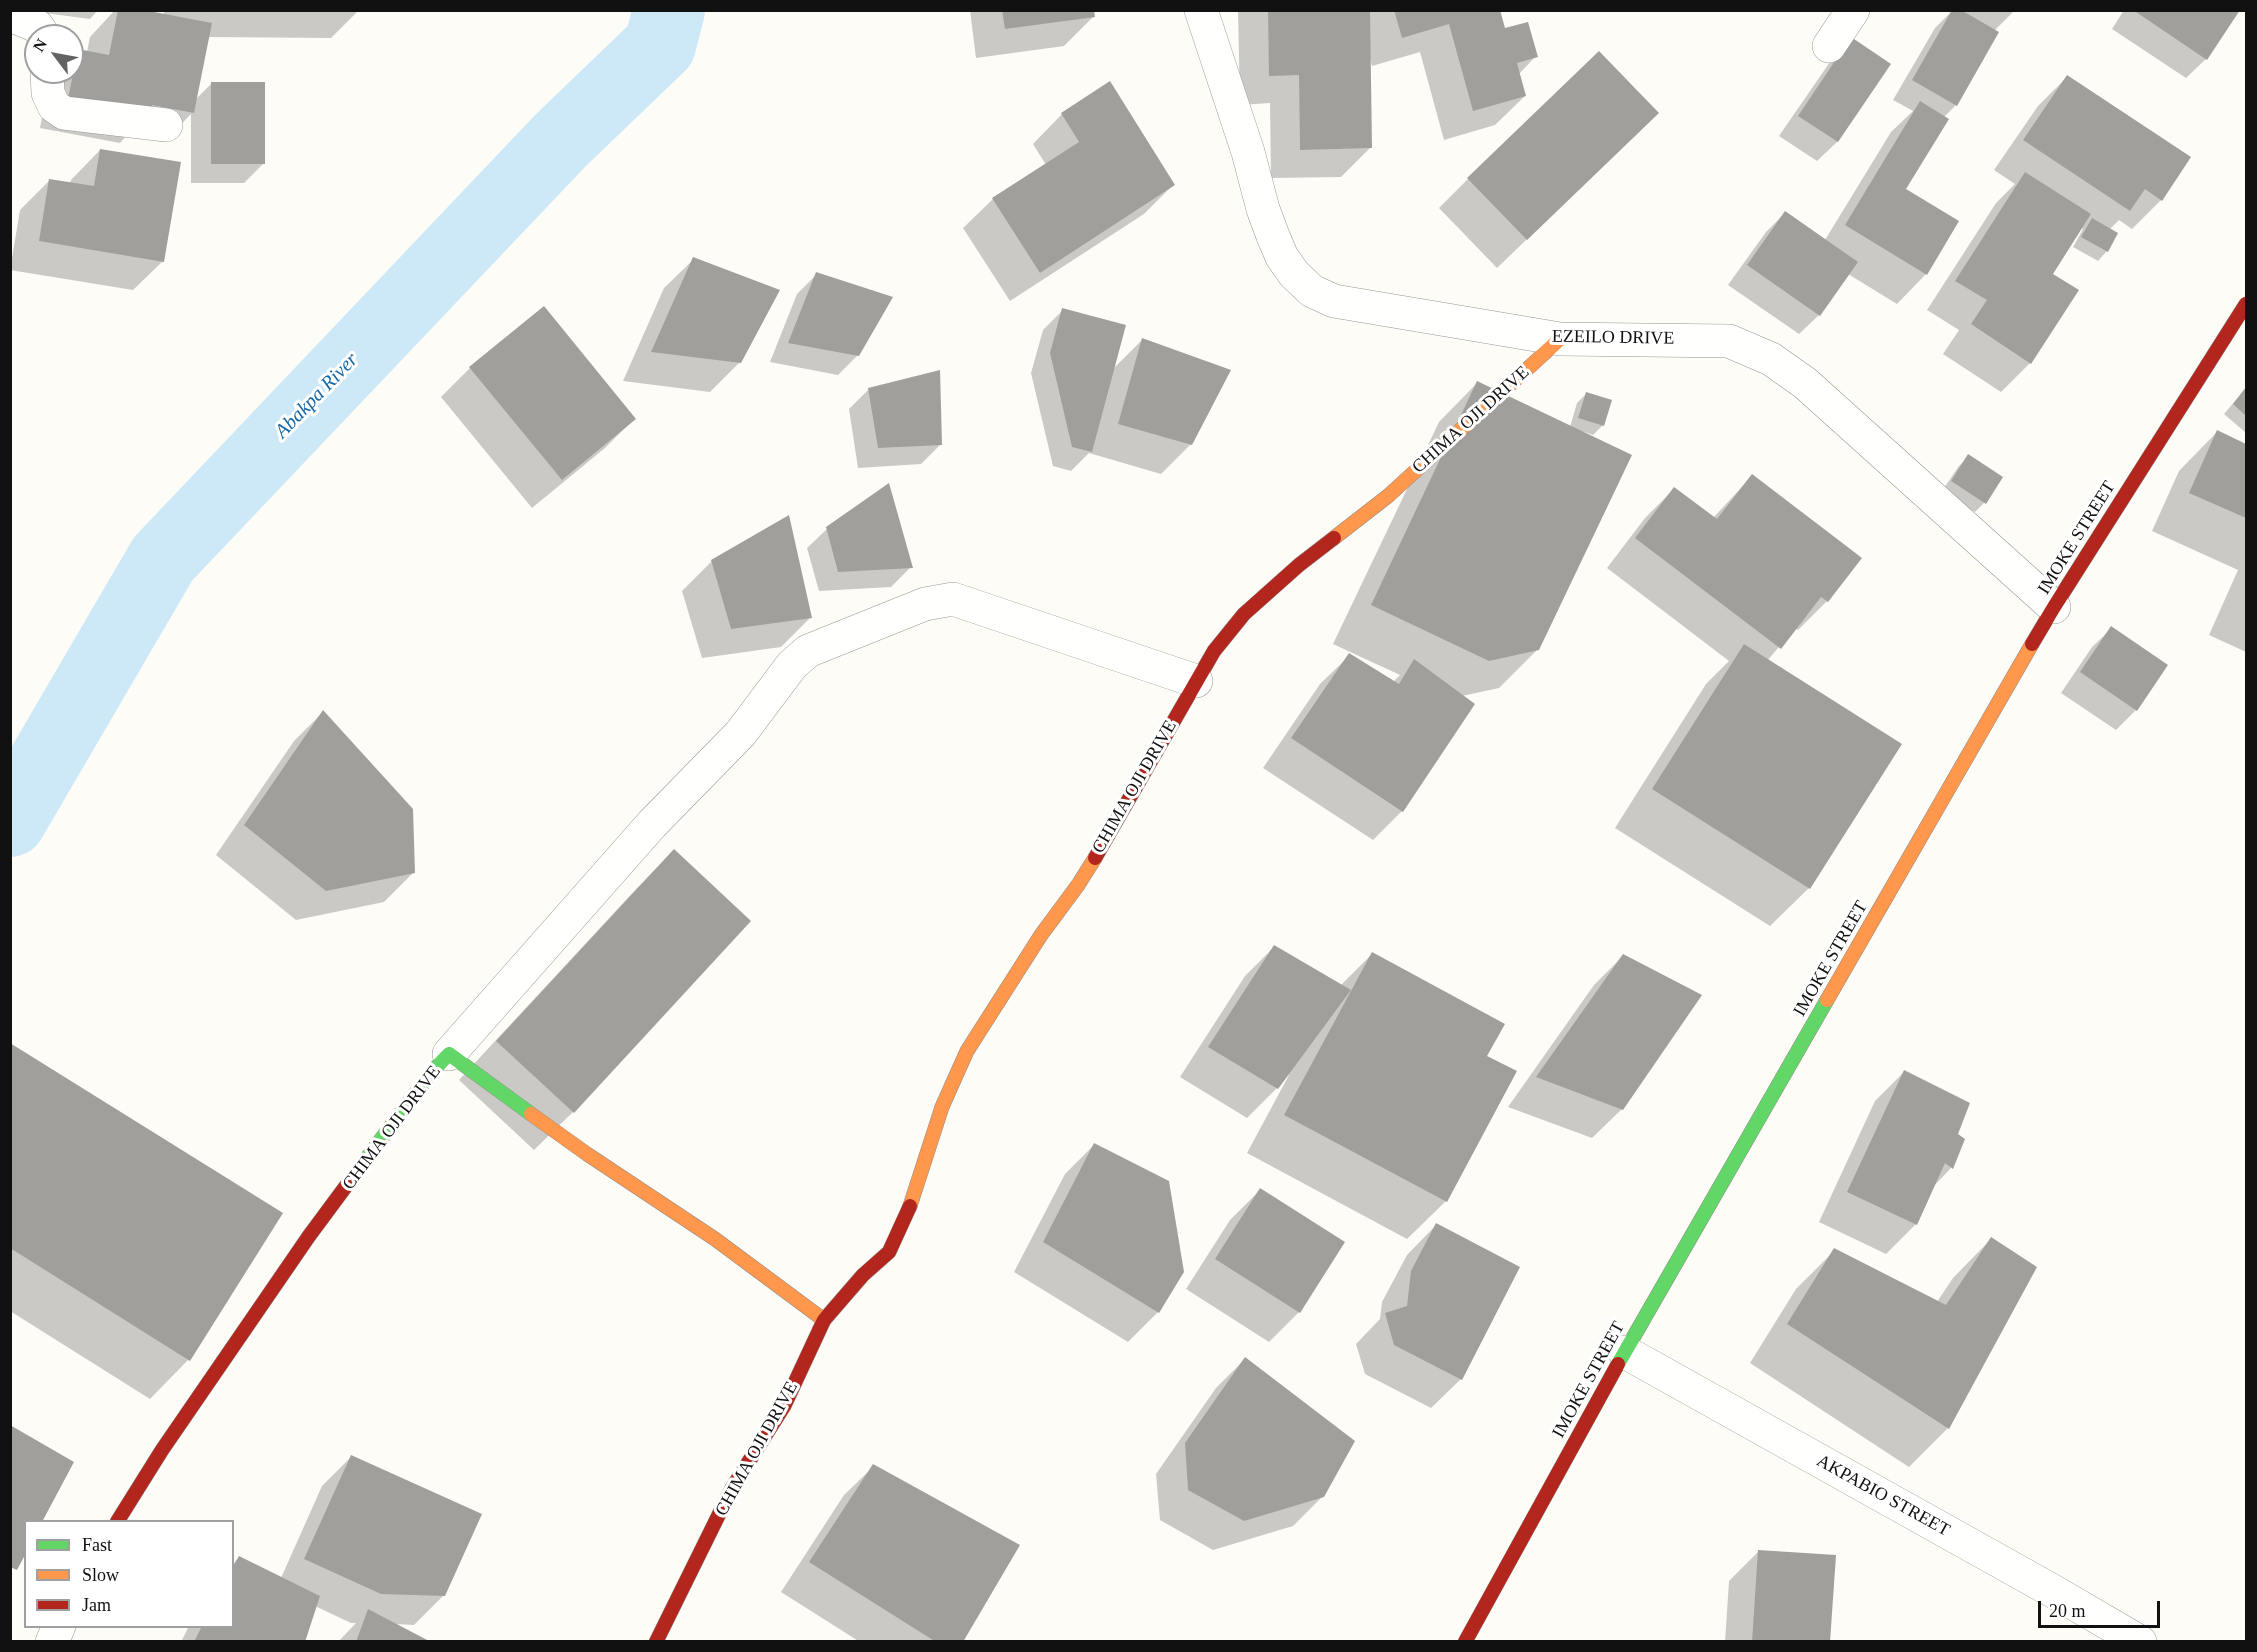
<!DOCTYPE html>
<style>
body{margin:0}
#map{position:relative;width:2257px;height:1652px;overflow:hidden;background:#fdfcf7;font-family:Georgia,serif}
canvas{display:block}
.frame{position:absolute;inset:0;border:12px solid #111;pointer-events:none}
.legend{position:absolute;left:24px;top:1520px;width:210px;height:108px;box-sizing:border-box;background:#fff;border:2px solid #a0a0a0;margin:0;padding:8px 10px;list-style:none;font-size:18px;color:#111}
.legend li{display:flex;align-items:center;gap:12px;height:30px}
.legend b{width:30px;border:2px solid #a0a0a0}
.north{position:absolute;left:24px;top:24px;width:60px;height:60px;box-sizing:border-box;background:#fff;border:2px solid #a0a0a0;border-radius:50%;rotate:302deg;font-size:16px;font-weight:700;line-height:24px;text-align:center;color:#111}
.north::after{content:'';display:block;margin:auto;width:21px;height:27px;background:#646362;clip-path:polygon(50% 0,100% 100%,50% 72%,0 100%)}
.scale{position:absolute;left:2038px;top:1601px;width:122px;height:27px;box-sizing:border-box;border:3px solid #111;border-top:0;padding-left:8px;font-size:18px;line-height:21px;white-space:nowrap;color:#111;-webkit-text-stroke:4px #fff;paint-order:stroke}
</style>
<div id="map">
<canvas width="2257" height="1652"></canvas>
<div class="frame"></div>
<ul class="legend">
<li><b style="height:8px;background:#63d668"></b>Fast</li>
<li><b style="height:8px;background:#ff974d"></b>Slow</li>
<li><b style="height:8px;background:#b3261e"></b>Jam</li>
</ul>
<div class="north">N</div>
<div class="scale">20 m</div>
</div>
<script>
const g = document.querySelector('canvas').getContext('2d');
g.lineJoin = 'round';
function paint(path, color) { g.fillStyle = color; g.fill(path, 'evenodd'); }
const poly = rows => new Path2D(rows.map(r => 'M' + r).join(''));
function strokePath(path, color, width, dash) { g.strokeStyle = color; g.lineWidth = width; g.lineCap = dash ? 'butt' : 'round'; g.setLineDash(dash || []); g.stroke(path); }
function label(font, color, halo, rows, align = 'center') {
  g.font = font + ' Georgia,serif'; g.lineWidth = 6; g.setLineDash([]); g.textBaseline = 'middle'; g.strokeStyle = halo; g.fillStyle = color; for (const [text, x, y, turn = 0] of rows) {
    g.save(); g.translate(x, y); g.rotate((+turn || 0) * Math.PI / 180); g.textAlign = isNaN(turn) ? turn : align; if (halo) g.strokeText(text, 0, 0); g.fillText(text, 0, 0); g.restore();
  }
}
paint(poly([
 [22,10,98,10,90,19],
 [115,10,151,10,149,13,164,16,164,10,359,10,331,38,208,37,196,99,211,84,264,163,244,183,191,183,191,114,164,142,127,135,120,143,40,128,49,80,58,72,72,72,72,58,79,51,87,52,90,37],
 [970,10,1092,10,1093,17,1064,46,976,58],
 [1238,10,1499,10,1504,30,1536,56,1519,74,1525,96,1495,125,1444,140,1420,52,1372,66,1370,58,1371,147,1341,177,1271,178,1270,103,1240,105],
 [1953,10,2015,10,1994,31,1956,105,1944,117,1904,189,1957,222,1926,274,1897,304,1848,274,1819,315,1799,334,1728,285,1766,232,1786,212,1825,240,1891,132,1913,111,1893,100,1935,28],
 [2124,10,2238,11,2206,59,2186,78,2112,29],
 [1832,59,1889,64,1837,142,1817,161,1779,136],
 [2067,77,2161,200,2132,229,2119,220,2109,230,2107,251,2098,261,2073,247,2083,229,2081,227,2051,274,2030,363,2001,392,1943,354,1959,330,1927,310,1996,203,2015,184,1994,170,2038,106],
 [1062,114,1173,185,1144,214,1010,301,963,228,993,199,1046,165,1033,144],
 [1628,142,1497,268,1439,208,1468,179],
 [100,150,163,261,133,290,10,270,20,210,50,180,70,184,71,180],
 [694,259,740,362,710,392,623,381,664,288],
 [817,274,858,355,838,375,770,362,797,294],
 [1063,310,1113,369,1143,339,1191,444,1161,474,1089,453,1071,471,1053,466,1031,373,1043,330],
 [470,368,634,419,605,448,532,508,441,397],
 [1477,383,1570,427,1577,403,1586,394,1603,425,1593,435,1584,432,1583,433,1538,649,1499,688,1462,696,1402,811,1373,840,1263,768,1320,684,1350,655,1393,682,1400,675,1333,644,1439,422],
 [2246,388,2246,433,2224,414],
 [869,389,940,445,921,464,858,468,849,409],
 [2217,432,2246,445,2246,652,2209,635,2238,570,2152,531,2179,471],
 [1969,456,1984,503,1975,512,1942,491,1959,466],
 [1752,476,1827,601,1798,630,1795,628,1767,661,1809,888,1770,926,1615,828,1706,684,1729,661,1607,568,1645,518,1674,489,1713,518],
 [827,529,911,567,891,587,819,591,807,548],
 [712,561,810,618,781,647,702,658,682,591],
 [2112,628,2166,665,2136,710,2116,730,2061,693,2092,647],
 [323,712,413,873,384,902,296,920,216,855,294,741],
 [674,851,573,1112,534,1150,459,1080,636,889],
 [1274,947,1341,985,1372,954,1485,1057,1446,1201,1407,1239,1247,1153,1289,1075,1288,1073,1277,1088,1247,1118,1180,1077,1245,976],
 [1623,956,1622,1109,1592,1138,1508,1107,1594,985],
 [10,1044,281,1214,188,1360,150,1399,10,1311],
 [1904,1072,1956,1134,1963,1140,1951,1168,1932,1188,1916,1224,1886,1254,1819,1222,1875,1101],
 [1094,1145,1183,1272,1158,1312,1128,1342,1014,1272,1065,1174],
 [1260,1190,1299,1312,1269,1342,1186,1289,1230,1220],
 [1436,1225,1461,1379,1431,1408,1365,1374,1356,1344,1380,1319,1382,1302,1407,1255],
 [1991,1239,2035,1268,1947,1429,1909,1467,1750,1363,1796,1289,1835,1250,1937,1302,1953,1278],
 [1245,1359,1323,1496,1293,1526,1213,1550,1160,1520,1156,1474,1216,1388],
 [351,1457,444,1595,414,1625,394,1624,428,1642,338,1642,356,1623,351,1623,315,1606,303,1642,181,1642,189,1626,232,1626,232,1565,239,1558,281,1578,322,1486],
 [874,1466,962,1642,860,1642,781,1592,844,1495],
 [1758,1552,1828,1642,1725,1642,1729,1581]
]), '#0003');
strokePath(poly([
 [10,821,163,559,561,140,660,45,669,10]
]), '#cde8f7', 72);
paint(poly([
 [118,10,144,10,212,23,194,113,152,105,151,114,68,99,78,49,109,55],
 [1002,10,1094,10,1095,17,1005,29],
 [1268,10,1370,10,1372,148,1300,150,1299,75,1269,76],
 [1394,10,1500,10,1505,28,1528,22,1538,57,1517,63,1526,96,1473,111,1449,24,1402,38],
 [1952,10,1961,10,1999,32,1957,106,1912,80],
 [2133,10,2240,10,2207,60],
 [1851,37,1891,64,1838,142,1798,116],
 [1599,51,1659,113,1527,240,1467,178],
 [2067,75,2191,157,2162,201,2145,189,2130,211,2023,140],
 [1110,81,1175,185,1040,273,992,198,1079,142,1061,113],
 [211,82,265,82,265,164,211,164],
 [1920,101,1949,119,1906,189,1959,221,1927,275,1845,225],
 [100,149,181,162,164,262,39,241,49,179,94,186],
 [2025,172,2091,214,2053,274,2079,290,2031,364,1971,324,1987,300,1955,281],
 [1785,211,1858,262,1820,316,1747,265],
 [2092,218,2118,233,2108,252,2081,237],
 [693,257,780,290,741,363,651,352],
 [816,272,893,297,859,356,788,343],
 [544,306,636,419,562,480,469,367],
 [1062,308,1126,325,1092,452,1072,447,1050,353],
 [1142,338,1231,370,1192,445,1118,424],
 [940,370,942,445,878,448,868,388],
 [1477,381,1632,455,1539,650,1489,661,1371,605],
 [2246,387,2246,416,2233,404],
 [1586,392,1612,400,1604,426,1578,418],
 [2217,430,2246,444,2246,518,2189,493],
 [1968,454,2003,477,1986,504,1951,481],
 [1752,474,1862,558,1828,602,1821,597,1781,649,1635,538,1674,487,1717,519],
 [889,483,913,568,838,572,826,527],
 [789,515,812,618,731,629,711,560],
 [2111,626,2168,665,2137,711,2080,672],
 [1744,644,1902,744,1810,889,1652,789],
 [1349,653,1399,684,1414,659,1475,704,1403,812,1291,738],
 [323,710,413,809,415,873,326,891,244,825],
 [674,849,751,921,574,1113,496,1041],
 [1274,945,1351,990,1278,1089,1208,1047],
 [1372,952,1505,1024,1487,1056,1517,1071,1447,1202,1284,1115],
 [1623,954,1702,995,1623,1110,1536,1077],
 [10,1043,283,1213,190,1361,10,1248],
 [1904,1070,1970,1103,1958,1134,1965,1139,1953,1169,1945,1163,1917,1225,1847,1192],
 [1094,1143,1169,1181,1184,1272,1159,1313,1043,1242],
 [1260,1188,1345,1242,1300,1313,1215,1259],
 [1436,1223,1520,1267,1462,1380,1394,1345,1385,1313,1407,1306,1411,1271],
 [1991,1237,2037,1267,1949,1429,1787,1324,1834,1248,1946,1305],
 [1245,1357,1355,1441,1324,1497,1244,1521,1188,1490,1185,1443],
 [10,1425,74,1462,42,1522,26,1522,26,1553,17,1570,10,1567],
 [351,1455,482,1514,445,1596,381,1594,304,1559],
 [873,1464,1020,1545,963,1642,936,1642,809,1562],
 [1758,1550,1836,1555,1830,1642,1752,1642],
 [239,1556,320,1596,305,1642,194,1642,202,1626,232,1626,232,1568],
 [368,1609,431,1642,356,1642]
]), '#a19f9c');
const street = poly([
 [1201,10,1248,152,1263,209,1273,236,1282,257,1294,274,1312,291,1334,301,1560,339,1729,341,1771,359,1805,383,2054,607],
 [10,15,37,26,44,36],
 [1829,46,1853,10],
 [47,72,48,93,54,106,64,113,166,125],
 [449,1054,652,824,741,733,792,665,808,651,925,604,953,599,1196,681],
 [1625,1352,2051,1590,2140,1642],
 [52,1642,59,1626]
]);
const fast = poly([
 [352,1178,430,1074,449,1054,531,1114],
 [1618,1364,1827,1000]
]);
const slow = poly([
 [1334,538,1388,496,1560,339],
 [1827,1000,2032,644],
 [531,1114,587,1154,715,1239,824,1320],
 [910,1206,942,1107,967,1051,1041,935,1078,885,1095,858]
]);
const jam = poly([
 [2032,644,2054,607,2246,304],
 [1095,858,1214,651,1244,614,1299,565,1334,538],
 [117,1522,162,1450,309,1236,352,1178],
 [656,1642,732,1488,784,1406,824,1320,863,1275,889,1252,910,1206],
 [1465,1642,1618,1364]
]);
strokePath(street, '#979795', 34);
strokePath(fast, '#8e8d8b', 15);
strokePath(slow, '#8e8d8b', 15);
strokePath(jam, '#8e8d8b', 15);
strokePath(street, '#fffffe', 33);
strokePath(fast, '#63d668', 14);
strokePath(slow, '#ff974d', 14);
strokePath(jam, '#b3261e', 14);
label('18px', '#111', '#fff', [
 ["EZEILO DRIVE",1613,338,1],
 ["CHIMA OJI DRIVE",1471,420,-42],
 ["IMOKE STREET",2077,538,-58],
 ["CHIMA OJI DRIVE",1135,787,-60],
 ["IMOKE STREET",1831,959,-60],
 ["CHIMA OJI DRIVE",392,1128,-53],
 ["IMOKE STREET",1589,1380,-61],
 ["CHIMA OJI DRIVE",757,1449,-61],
 ["AKPABIO STREET",1883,1496,29]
]);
label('italic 20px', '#1768a6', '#fff', [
 ["Abakpa River",317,396,-46]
]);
</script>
